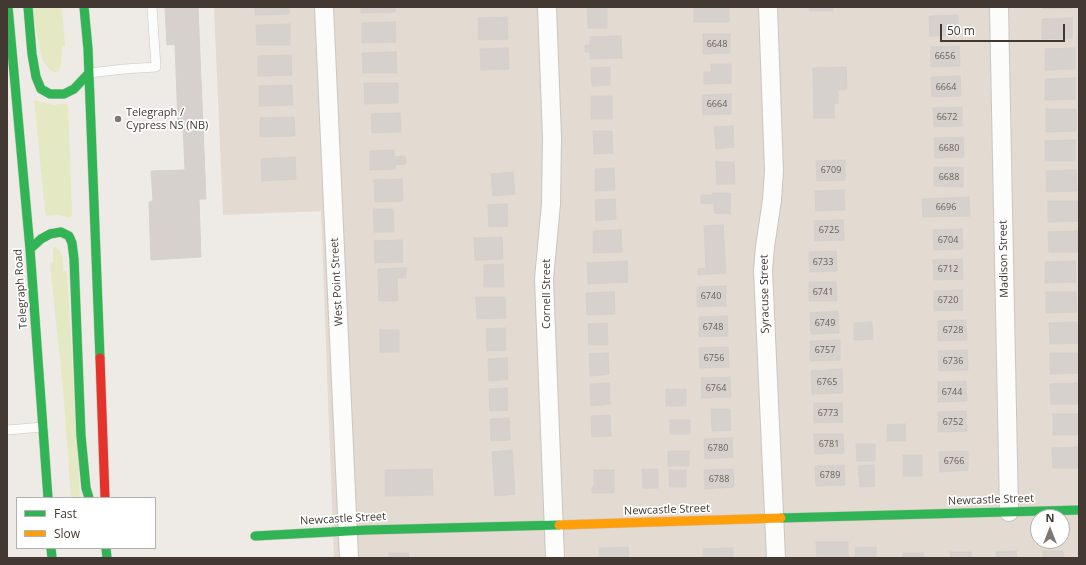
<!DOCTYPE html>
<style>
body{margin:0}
#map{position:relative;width:1086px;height:565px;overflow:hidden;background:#eeeae6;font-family:"Open Sans",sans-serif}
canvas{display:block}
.frame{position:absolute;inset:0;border:8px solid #433932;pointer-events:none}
.legend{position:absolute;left:16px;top:497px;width:140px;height:52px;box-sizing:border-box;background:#fff;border:1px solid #b4b0ad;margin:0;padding:5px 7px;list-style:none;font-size:12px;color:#433932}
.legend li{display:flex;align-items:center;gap:8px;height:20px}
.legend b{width:20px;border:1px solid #b4b0ad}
.north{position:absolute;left:1030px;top:509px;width:40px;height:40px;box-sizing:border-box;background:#fff;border:1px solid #b4b0ad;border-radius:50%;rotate:0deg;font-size:11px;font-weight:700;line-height:16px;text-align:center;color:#433932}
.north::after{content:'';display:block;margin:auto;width:14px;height:18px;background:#7f7771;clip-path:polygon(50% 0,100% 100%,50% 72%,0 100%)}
.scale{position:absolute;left:940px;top:24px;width:125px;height:18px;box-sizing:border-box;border:2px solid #433932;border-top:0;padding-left:5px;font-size:12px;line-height:14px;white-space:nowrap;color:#433932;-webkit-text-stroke:3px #fff;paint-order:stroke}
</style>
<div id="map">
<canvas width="1086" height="565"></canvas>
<div class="frame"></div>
<ul class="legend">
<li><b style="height:5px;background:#30b455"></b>Fast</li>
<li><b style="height:5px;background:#ff9f0a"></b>Slow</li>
</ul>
<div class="north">N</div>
<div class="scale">50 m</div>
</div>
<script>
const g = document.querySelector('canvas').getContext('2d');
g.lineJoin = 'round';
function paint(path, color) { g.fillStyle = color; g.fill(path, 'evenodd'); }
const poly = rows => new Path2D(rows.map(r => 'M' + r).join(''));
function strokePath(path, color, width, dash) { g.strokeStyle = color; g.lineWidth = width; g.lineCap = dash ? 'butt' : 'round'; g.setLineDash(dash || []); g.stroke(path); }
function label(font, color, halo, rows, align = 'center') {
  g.font = font + ' "Open Sans",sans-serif'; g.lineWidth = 3.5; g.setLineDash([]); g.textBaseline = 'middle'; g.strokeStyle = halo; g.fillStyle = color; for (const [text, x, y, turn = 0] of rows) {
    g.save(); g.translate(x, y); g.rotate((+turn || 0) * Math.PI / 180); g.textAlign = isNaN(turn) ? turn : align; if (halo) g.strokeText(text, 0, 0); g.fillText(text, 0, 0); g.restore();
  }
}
paint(poly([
 [214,7,1079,7,1079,558,334,558,321,211,223,215],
 [1038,517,1062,517,1062,541,1038,541]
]), '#e3dad2');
paint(poly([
 [32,7,62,7,65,46,62,46,61,65,59,70,56,73,50,70,42,59],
 [34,100,55,105,66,103,68,106,72,213,71,217,70,218,58,215,46,216,45,212],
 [54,247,56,247,61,252,63,259,63,271,67,271,80,498,71,498,64,400,50,263,53,262,53,250]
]), '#e4e9c3');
const building = poly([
 [165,7,198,7,206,199,199,199,201,257,151,260,149,202,153,201,151,171,185,170,183,125,178,124,175,44,167,45,165,7],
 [255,7,289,7,289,14,255,15,255,7],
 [361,7,395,7,395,12,361,13,361,7],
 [587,7,607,7,607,28,588,28,587,7],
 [694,7,729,7,729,22,694,22,694,7],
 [809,7,833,7,833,11,809,11,809,7],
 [1043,7,1073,7,1073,8,1043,9,1043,7],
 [958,15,958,35,930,36,929,16,958,15],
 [507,17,508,39,479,40,478,18,507,17],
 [1072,18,1072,38,1042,39,1042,19,1072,18],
 [395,22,396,42,362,43,362,23,395,22],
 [290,24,290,45,257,45,256,25,290,24],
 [703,34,730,34,730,53,703,54,703,34],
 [621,36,622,58,590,59,590,52,585,52,585,45,590,45,590,37,621,36],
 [959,46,960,66,931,67,931,47,959,46],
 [508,48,509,69,481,70,480,49,508,48],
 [1075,48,1075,69,1045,70,1045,49,1075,48],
 [396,52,397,73,363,73,362,53,396,52],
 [291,55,292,75,258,76,258,56,291,55],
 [711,64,731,64,731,83,704,84,704,72,711,72,711,64],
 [610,67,610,85,592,86,591,68,610,67],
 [846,67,847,89,838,90,838,103,834,104,834,118,814,118,813,68,846,67],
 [960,76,961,96,932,97,931,77,960,76],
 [1075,78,1075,99,1045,100,1045,79,1075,78],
 [364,83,398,83,398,103,365,104,364,83],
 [292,85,293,105,259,106,259,86,292,85],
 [731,94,731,114,703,115,702,95,731,94],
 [591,96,612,96,612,119,591,119,591,96],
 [962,107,962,126,934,127,933,108,962,107],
 [1046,109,1076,109,1076,131,1046,132,1046,109],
 [400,113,401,132,372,133,371,114,400,113],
 [294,117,295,136,260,137,260,118,294,117],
 [733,126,734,147,716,149,714,127,733,126],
 [593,131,612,131,613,153,594,154,593,131],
 [963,137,964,157,935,158,934,138,963,137],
 [1075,140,1075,161,1045,161,1045,141,1075,140],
 [394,150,394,157,405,156,406,164,395,165,396,169,370,170,370,151,394,150],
 [295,157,296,179,262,181,261,159,295,157],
 [845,160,845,180,817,181,816,161,845,160],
 [716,162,734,162,735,184,717,184,716,162],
 [934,167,963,167,963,187,934,186,934,167],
 [614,168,615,190,595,191,595,169,614,168],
 [1076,170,1077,191,1047,192,1046,171,1076,170],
 [513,172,515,194,493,196,491,174,513,172],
 [402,179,403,201,375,202,374,180,402,179],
 [844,190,845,210,816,211,815,191,844,190],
 [713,193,731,193,730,214,714,213,714,204,701,203,701,195,712,195,713,193],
 [969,197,970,216,923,217,922,199,969,197],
 [615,199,616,219,596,221,595,200,615,199],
 [1048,201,1078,201,1078,221,1048,222,1048,201],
 [507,204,508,226,489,227,488,205,507,204],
 [373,209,393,209,394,232,374,232,373,209],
 [843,220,844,240,815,241,814,221,843,220],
 [723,225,726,273,698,275,698,269,706,268,704,226,723,225],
 [962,229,963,249,934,250,933,230,962,229],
 [621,230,622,252,593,253,593,231,621,230],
 [1078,231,1079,252,1049,252,1048,232,1078,231],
 [502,237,503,259,475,260,474,238,502,237],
 [402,240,403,262,375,263,374,241,402,240],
 [836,251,837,271,810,272,809,252,836,251],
 [962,259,963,279,934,280,933,260,962,259],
 [627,261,628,282,588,284,587,263,627,261],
 [1075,261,1076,282,1045,283,1045,262,1075,261],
 [503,264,504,287,484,287,484,265,503,264],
 [406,268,406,278,397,278,398,301,379,301,378,269,406,268],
 [809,282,836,282,837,301,809,301,809,282],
 [726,286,726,306,697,307,697,287,726,286],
 [962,290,963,310,934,311,934,291,962,290],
 [614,292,615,314,587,315,586,293,614,292],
 [1046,292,1076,292,1077,312,1046,313,1046,292],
 [476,297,505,297,506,318,477,319,476,297],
 [838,311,839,333,811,334,810,313,838,311],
 [727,316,728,336,699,337,699,317,727,316],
 [966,320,967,340,938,341,938,321,966,320],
 [872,322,873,339,854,340,854,323,872,322],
 [1079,322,1079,343,1050,344,1049,323,1079,322],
 [607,323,608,345,589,345,588,324,607,323],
 [505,328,506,350,487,351,486,329,505,328],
 [380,330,399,330,399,352,380,352,380,330],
 [840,340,840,360,810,361,810,341,840,340],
 [728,347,729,367,700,368,699,348,728,347],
 [967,350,968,370,939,371,938,351,967,350],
 [608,353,609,374,590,376,589,354,608,353],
 [1050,353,1079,353,1079,373,1050,374,1050,353],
 [507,358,508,379,489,381,488,359,507,358],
 [842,369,843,393,812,394,811,371,842,369],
 [730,377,731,397,702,398,701,378,730,377],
 [966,381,967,401,938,402,938,382,966,381],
 [609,383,610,404,591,406,590,384,609,383],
 [1079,383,1079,404,1051,404,1050,384,1079,383],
 [507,388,508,410,490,411,489,389,507,388],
 [666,389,686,389,686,406,666,406,666,389],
 [814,403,842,403,843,422,814,423,814,403],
 [711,409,730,409,731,430,712,431,711,409],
 [966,411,967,431,938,432,938,412,966,411],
 [1053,414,1079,414,1079,435,1053,435,1053,414],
 [610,415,611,436,592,437,591,416,610,415],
 [509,418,510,440,491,441,490,419,509,418],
 [670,420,690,420,690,434,670,434,670,420],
 [905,424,906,441,887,441,887,425,905,424],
 [814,434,843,434,844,453,815,454,814,434],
 [732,438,733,457,705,459,704,439,732,438],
 [856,444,875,444,875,461,857,461,856,444],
 [1079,447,1079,468,1053,468,1052,448,1079,447],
 [512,450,515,494,495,496,492,452,512,450],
 [668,451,689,451,689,466,668,466,668,451],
 [968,451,968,470,940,472,939,452,968,451],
 [903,455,922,455,922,476,903,476,903,455],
 [844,465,845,485,816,486,815,466,844,465],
 [874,465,875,486,860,487,858,466,874,465],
 [432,469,433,495,385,496,385,470,432,469],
 [642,469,658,469,658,488,643,488,642,469],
 [733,469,734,487,705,489,704,470,733,469],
 [594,470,614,470,614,493,592,493,592,487,594,487,594,470],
 [669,470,686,470,686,487,669,487,669,470],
 [816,542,848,542,848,558,817,558,816,542],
 [628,547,629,558,599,558,599,548,628,547],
 [876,547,876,558,855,558,855,548,876,547],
 [733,548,733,558,703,558,703,549,733,548],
 [1016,551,1017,558,996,558,996,552,1016,551],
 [1043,551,1063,551,1064,558,1043,558,1043,551],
 [950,552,971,552,971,558,951,558,950,552],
 [389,553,408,553,409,558,389,558,389,553],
 [903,553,923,553,924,558,903,558,903,553]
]);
paint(building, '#d6d1cd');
strokePath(building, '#d6d0cb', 1);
const lane = poly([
 [89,73,124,69,156,67,152,7],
 [7,430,43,427]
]);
const street = poly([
 [324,7,349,558],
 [547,7,552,138,551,204,544,279,555,558],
 [768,7,774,171,772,200,765,247,763,270,776,558],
 [999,7,1009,512]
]);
const fast = poly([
 [8,7,30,249,48,498],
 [28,7,32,54,36,77,41,89,50,94,64,94,74,89,89,73],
 [84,7,88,49,100,358],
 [30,249,41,239,50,234,61,232,69,236,72,243,74,259,81,436,86,488,89,498],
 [781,518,1079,510],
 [255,536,367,530,559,525],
 [51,548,52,558],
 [106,548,107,558]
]);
const slow = poly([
 [559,525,781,518]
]);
const jam = poly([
 [100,358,105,498]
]);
strokePath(lane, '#cac6c2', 10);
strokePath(street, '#cac6c2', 20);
strokePath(fast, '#cfc6bd', 10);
strokePath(slow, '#cfc6bd', 10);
strokePath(jam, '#cfc6bd', 10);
strokePath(lane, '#fcfcfb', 9);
strokePath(street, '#fcfcfb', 18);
strokePath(fast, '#30b455', 9);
strokePath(slow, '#ff9f0a', 9);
strokePath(jam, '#e5322d', 9);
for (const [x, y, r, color] of [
 [118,119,4,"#7f7771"]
]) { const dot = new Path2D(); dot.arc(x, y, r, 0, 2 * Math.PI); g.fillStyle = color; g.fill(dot); strokePath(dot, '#fff', 1.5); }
label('9px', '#69605a', null, [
 ["6648",717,44],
 ["6656",945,56],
 ["6664",946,87],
 ["6664",717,104],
 ["6672",947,117],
 ["6680",949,148],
 ["6709",831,170],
 ["6688",949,177],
 ["6696",946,207],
 ["6725",829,230],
 ["6704",948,240],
 ["6733",823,262],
 ["6712",948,269],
 ["6741",823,292],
 ["6740",711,296],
 ["6720",948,300],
 ["6749",825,323],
 ["6748",713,327],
 ["6728",953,330],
 ["6757",825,350],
 ["6756",714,358],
 ["6736",953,361],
 ["6765",827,382],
 ["6764",716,388],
 ["6744",952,392],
 ["6773",828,413],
 ["6752",953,422],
 ["6781",829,444],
 ["6780",718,448],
 ["6766",954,461],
 ["6789",830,475],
 ["6788",719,479]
]);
label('11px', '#433932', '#fff', [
 ["Telegraph /",126,113],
 ["Cypress NS (NB)",126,126]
], 'left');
label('11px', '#433932', '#fff', [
 ["Madison Street",1004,259,-91],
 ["West Point Street",337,282,-93],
 ["Telegraph Road",21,289,-94],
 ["Cornell Street",547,294,-90],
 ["Syracuse Street",765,294,-91],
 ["Newcastle Street",991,500,-2],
 ["Newcastle Street",667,510,-2],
 ["Newcastle Street",343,519,-3]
]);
</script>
